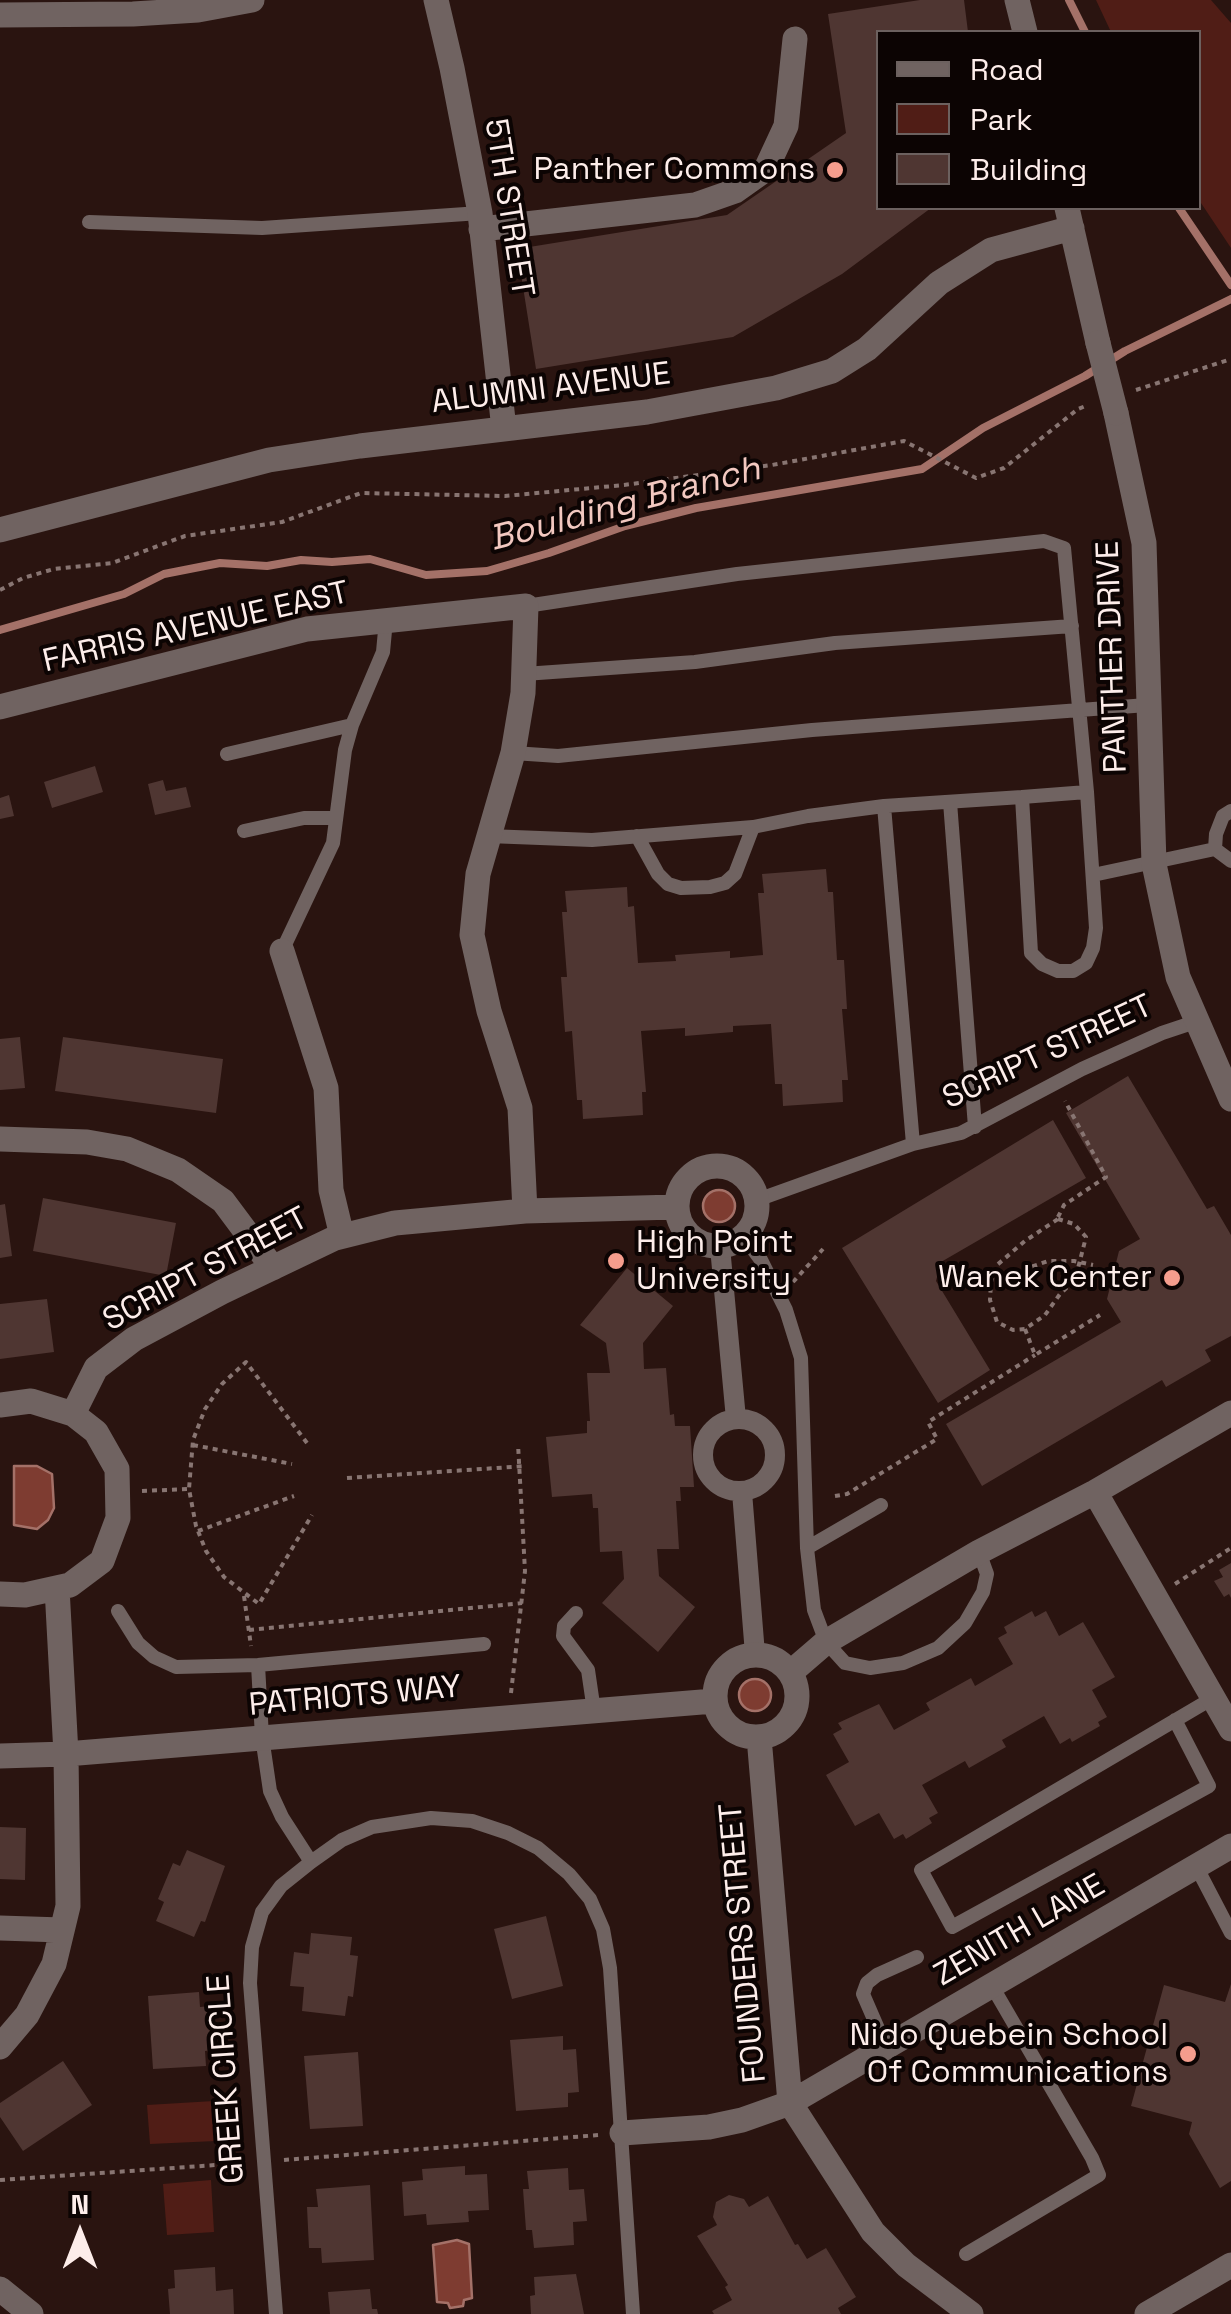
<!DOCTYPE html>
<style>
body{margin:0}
#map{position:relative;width:1231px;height:2314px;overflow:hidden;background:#2a1410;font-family:"Space Grotesk",sans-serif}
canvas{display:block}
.legend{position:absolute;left:876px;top:30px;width:325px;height:180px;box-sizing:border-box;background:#0c0403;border:2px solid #6c615f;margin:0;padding:12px 18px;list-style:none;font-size:30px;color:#fdedea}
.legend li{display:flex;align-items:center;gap:20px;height:50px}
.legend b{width:50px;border:2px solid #6c615f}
.north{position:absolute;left:30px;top:2184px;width:100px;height:100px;-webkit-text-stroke:8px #0c0403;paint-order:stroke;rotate:0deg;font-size:28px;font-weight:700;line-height:40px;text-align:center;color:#fdedea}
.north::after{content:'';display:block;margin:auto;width:35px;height:45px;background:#fdedea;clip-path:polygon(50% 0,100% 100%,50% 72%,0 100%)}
</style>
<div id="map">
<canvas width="1231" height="2314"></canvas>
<ul class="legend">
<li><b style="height:12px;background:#706361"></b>Road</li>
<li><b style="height:28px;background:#501d16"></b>Park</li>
<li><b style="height:28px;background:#4f3632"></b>Building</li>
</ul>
<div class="north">N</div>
</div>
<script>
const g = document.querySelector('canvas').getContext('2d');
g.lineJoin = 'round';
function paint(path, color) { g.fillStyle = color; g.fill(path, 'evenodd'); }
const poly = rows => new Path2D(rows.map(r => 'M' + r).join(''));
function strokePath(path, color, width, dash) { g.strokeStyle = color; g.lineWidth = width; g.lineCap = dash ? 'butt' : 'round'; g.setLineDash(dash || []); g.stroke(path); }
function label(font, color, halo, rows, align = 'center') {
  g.font = font + ' "Space Grotesk",sans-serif'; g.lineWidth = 8; g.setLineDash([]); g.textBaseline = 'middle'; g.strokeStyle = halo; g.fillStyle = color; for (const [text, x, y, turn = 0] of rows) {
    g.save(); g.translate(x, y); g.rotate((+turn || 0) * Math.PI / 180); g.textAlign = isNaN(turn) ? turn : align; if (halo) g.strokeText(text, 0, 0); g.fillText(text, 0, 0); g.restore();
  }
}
paint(poly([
 [1096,0,1211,0,1231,23,1231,248,1199,200,1198,32,1111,32],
 [214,2101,216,2141,150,2144,147,2105],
 [211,2180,214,2232,167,2235,163,2184]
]), '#501d16');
const water = poly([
 '703 1206a16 16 0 1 1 32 0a16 16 0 1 1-32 0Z',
 [14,1466,37,1466,52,1474,54,1508,48,1520,37,1529,14,1525,14,1466],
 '739 1695a16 16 0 1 1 32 0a16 16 0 1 1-32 0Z',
 [457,2240,469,2244,472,2298,464,2300,463,2306,450,2308,448,2303,437,2302,433,2245,457,2240]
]);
paint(water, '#7e3c31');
strokePath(water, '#a47168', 2.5);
strokePath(poly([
 [1069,0,1085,32],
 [1179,208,1231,285],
 [0,630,124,594,164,574,220,563,267,566,301,560,332,562,370,559,426,575,487,571,549,553,625,526,696,508,922,469,983,428,1085,376,1125,351,1231,299]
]), '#a47168', 8);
paint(poly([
 [920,0,964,0,968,32,878,32,878,208,931,208,842,274,733,337,536,369,517,249,727,215,846,133,828,14],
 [95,766,103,792,52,808,44,782],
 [163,780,166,791,186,787,191,807,155,815,148,784],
 [9,795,14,816,0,819,0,798],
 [826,869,828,892,833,892,837,960,844,960,847,1009,842,1009,848,1080,842,1080,843,1102,783,1106,782,1084,775,1084,771,1024,733,1026,733,1032,685,1036,685,1028,641,1031,646,1092,642,1092,643,1115,583,1119,582,1100,577,1100,572,1031,565,1032,561,977,567,977,562,912,567,912,565,891,627,887,628,907,634,906,638,963,676,961,675,955,730,951,730,958,763,955,758,893,764,893,762,874],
 [20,1037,25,1088,0,1090,0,1039],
 [63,1037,223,1059,216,1113,55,1091],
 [1128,1076,1207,1209,1214,1206,1231,1235,1231,1336,1205,1350,1211,1361,1166,1387,1162,1380,982,1486,946,1424,1121,1322,1107,1299,1119,1251,1140,1239,1066,1113],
 [1053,1120,1086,1178,941,1262,936,1281,990,1370,938,1403,842,1248],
 [43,1198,176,1223,166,1276,33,1251],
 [5,1204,12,1256,0,1258,0,1205],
 [627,1268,673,1306,643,1343,644,1369,666,1368,670,1415,674,1414,675,1426,690,1426,694,1487,680,1487,681,1501,676,1501,679,1549,657,1549,659,1576,695,1607,658,1652,602,1603,624,1579,622,1551,600,1552,598,1508,593,1508,592,1494,552,1497,546,1437,587,1433,587,1421,590,1421,587,1373,610,1373,606,1343,580,1325],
 [47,1299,54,1352,0,1359,0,1304],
 [1231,1563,1231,1598,1229,1594,1224,1597,1214,1581,1223,1577,1219,1570],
 [1032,1611,1035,1617,1046,1611,1059,1636,1083,1622,1115,1677,1092,1690,1107,1717,1098,1722,1100,1726,1072,1742,1070,1738,1060,1744,1044,1716,1002,1740,1006,1747,969,1768,965,1761,922,1785,938,1813,929,1818,932,1823,906,1839,903,1834,894,1839,879,1813,855,1826,826,1775,849,1762,833,1734,842,1729,838,1723,879,1704,894,1730,930,1710,926,1703,971,1678,975,1686,1013,1664,998,1638,1007,1633,1004,1627],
 [0,1827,26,1828,25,1880,0,1879],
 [187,1850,225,1866,205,1922,201,1921,194,1937,156,1921,164,1902,158,1899,173,1863,180,1866],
 [546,1916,563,1986,512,1999,494,1929],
 [311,1933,352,1937,350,1955,358,1956,353,1997,348,1996,345,2016,302,2011,304,1987,290,1986,294,1952,309,1954],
 [1231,1984,1231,2181,1220,2188,1189,2134,1192,2122,1131,2106,1164,1985,1225,2002],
 [199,1992,200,2007,211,2006,214,2050,205,2051,206,2066,153,2069,148,1996],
 [563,2036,563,2050,576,2049,579,2092,568,2093,568,2107,516,2111,510,2040],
 [358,2052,363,2126,310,2129,304,2056],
 [63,2061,92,2105,23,2151,0,2117,0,2103],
 [465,2166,465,2175,487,2174,489,2210,468,2211,469,2222,427,2225,426,2214,404,2216,402,2182,423,2180,422,2169],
 [568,2168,569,2190,584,2189,587,2221,573,2222,574,2245,534,2248,532,2230,526,2230,523,2189,529,2189,527,2171],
 [370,2185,374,2260,322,2263,321,2248,309,2248,307,2207,318,2207,316,2189],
 [729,2195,744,2199,749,2207,768,2196,795,2245,798,2244,807,2259,826,2248,856,2297,838,2308,841,2314,714,2314,712,2311,732,2300,725,2287,728,2285,697,2236,717,2225,713,2217,716,2202],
 [215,2267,216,2291,233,2289,234,2314,170,2314,168,2289,175,2288,174,2270],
 [576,2274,584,2314,531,2314,530,2296,535,2295,534,2277],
 [370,2289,372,2309,377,2309,378,2314,330,2314,328,2292]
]), '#4f3632');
strokePath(poly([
 [1136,390,1231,359],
 [0,590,23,578,54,569,112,563,185,536,282,522,361,493,505,496,624,485,772,465,904,441,976,478,1004,468,1078,409,1088,405],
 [1058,1217,1064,1205,1106,1177,1065,1101],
 [1058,1219,1074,1224,1086,1237,1075,1280,1060,1294,1045,1315,1025,1329,1013,1330,997,1322,990,1300,991,1282,997,1265,1025,1241,1058,1219],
 [959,1271,991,1282,1012,1281,1028,1268,1048,1261,1074,1261,1093,1265],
 [793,1282,823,1249],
 [1025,1329,1035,1355,1100,1315],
 [307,1443,246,1362,222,1384,205,1409,193,1440,189,1489,196,1526,206,1551,224,1577,259,1604,312,1515],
 [193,1445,292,1464],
 [347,1478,526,1466],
 [142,1491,188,1489],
 [835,1496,847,1494,937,1439,928,1422,1035,1355],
 [198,1531,294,1496],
 [1175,1584,1231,1548],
 [244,1596,251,1646],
 [249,1630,522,1603],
 [511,1693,525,1571,518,1444],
 [284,2160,599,2135],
 [0,2180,245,2163]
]), '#887572', 4, [5, 5]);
strokePath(poly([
 [89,222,262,228,480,213],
 [526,606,737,574,1044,541,1064,548,1087,792,1096,928,1093,948,1086,963,1073,971,1058,971,1042,964,1031,953,1022,797,1087,792],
 [524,674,695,662,835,643,1072,626],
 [513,753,558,756,812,730,1147,705],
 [227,754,352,725],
 [950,802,975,1127],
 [884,806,913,1144],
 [244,831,304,818,336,818],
 [488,836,592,840,753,827,808,816,884,806,1022,797],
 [637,836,658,874,668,884,681,888,710,887,725,883,735,874,753,827],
 [1215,849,1216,834,1223,816,1231,811],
 [1215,849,1231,861],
 [1093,875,1215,849],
 [282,951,333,843,345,750,352,725,383,652,386,620],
 [757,1200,913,1144,961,1133,1082,1069,1162,1033,1195,1022],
 [744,1237,761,1260,786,1310,801,1358,807,1548,814,1610,826,1642,845,1663,870,1668,903,1663,938,1648,965,1623,983,1592,987,1574,979,1552],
 [807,1548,881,1505],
 [118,1611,138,1643,154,1657,176,1667,258,1665,484,1644],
 [576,1613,564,1626,563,1636,588,1670,594,1711],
 [258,1665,262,1737,270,1791,282,1817,311,1862,342,1840,372,1827,431,1818,472,1821,508,1833,538,1848,569,1874,590,1899,603,1929,610,1968,633,2314],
 [1175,1720,1209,1786,952,1927,921,1870,1213,1698],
 [1196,1866,1231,1933],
 [886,2047,863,1994,867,1983,877,1975,917,1957],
 [966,2254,1099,2175,1092,2158,992,1986],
 [276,2314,250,1983,252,1947,262,1912,281,1886,311,1862]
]), '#706361', 14);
strokePath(poly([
 [720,1247,736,1419],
 '703 1455a36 36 0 1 1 72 0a36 36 0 1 1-72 0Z',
 [742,1492,755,1654]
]), '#706361', 20);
strokePath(poly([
 [436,0,452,68,480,213,504,429],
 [1017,0,1025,32],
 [0,15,133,14,198,10,252,0],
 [1067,208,1098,343],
 [481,229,695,205,735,191,766,169,786,126,795,39],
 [1116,413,1144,543,1154,864,1178,977,1231,1099],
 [0,530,269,460,360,446,647,412,776,388,832,371,867,349,939,283,991,250,1072,228],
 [0,707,307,629,526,606,523,693,513,753,478,874,472,935,489,1011,520,1108,525,1211],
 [282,951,326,1088,331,1190,342,1236],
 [0,1139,87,1142,127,1149,178,1170,223,1201,273,1268],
 '677 1206a40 40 0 1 1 80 0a40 40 0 1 1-80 0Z',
 [0,1405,31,1401,73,1414,96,1432,117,1469,118,1518,102,1561,70,1585,25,1595,0,1594],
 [73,1414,96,1368,134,1339,222,1292,335,1238,395,1223,525,1211,676,1207],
 [1095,1492,1231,1729],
 '715 1696a41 41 0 1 1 82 0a41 41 0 1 1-82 0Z',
 [790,1673,826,1642,979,1552,1095,1492,1231,1413],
 [759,1737,790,2103,873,2232,906,2265,971,2314],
 [0,1756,66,1754,714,1701],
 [0,1928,62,1930],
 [0,2047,27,2015,54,1964,68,1906,66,1754,57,1588],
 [622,2133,709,2127,742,2120,790,2103,1231,1846],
 [0,2289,31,2314],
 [1147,2314,1231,2265]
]), '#706361', 25);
strokePath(poly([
 [1098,343,1116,413]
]), '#706361', 25);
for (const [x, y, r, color] of [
 [835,170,10,"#f59d8d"],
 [616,1261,10,"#f59d8d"],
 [1172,1278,10,"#f59d8d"],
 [1188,2054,10,"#f59d8d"]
]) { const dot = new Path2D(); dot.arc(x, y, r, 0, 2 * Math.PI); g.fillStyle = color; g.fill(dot); strokePath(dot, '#0c0403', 4); }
label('32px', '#fdedea', '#0c0403', [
 ["Panther Commons",815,170],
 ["High Point",636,1243,"left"],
 ["University",636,1280,"left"],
 ["Wanek Center",1152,1278],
 ["Nido Quebein School",1168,2036],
 ["Of Communications",1168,2073]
], 'right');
label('32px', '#fdedea', '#0c0403', [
 ["5TH STREET",508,208,81],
 ["ALUMNI AVENUE",551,389,-7],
 ["FARRIS AVENUE EAST",196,628,-13],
 ["PANTHER DRIVE",1113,657,-92],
 ["SCRIPT STREET",1048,1053,-25],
 ["SCRIPT STREET",206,1270,-28],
 ["PATRIOTS WAY",355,1697,-5],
 ["ZENITH LANE",1020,1931,-30],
 ["FOUNDERS STREET",744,1943,-95],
 ["GREEK CIRCLE",227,2079,-94]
]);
label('italic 35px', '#f2c8c0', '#0c0403', [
 ["Boulding Branch",625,505,-15]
]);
</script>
